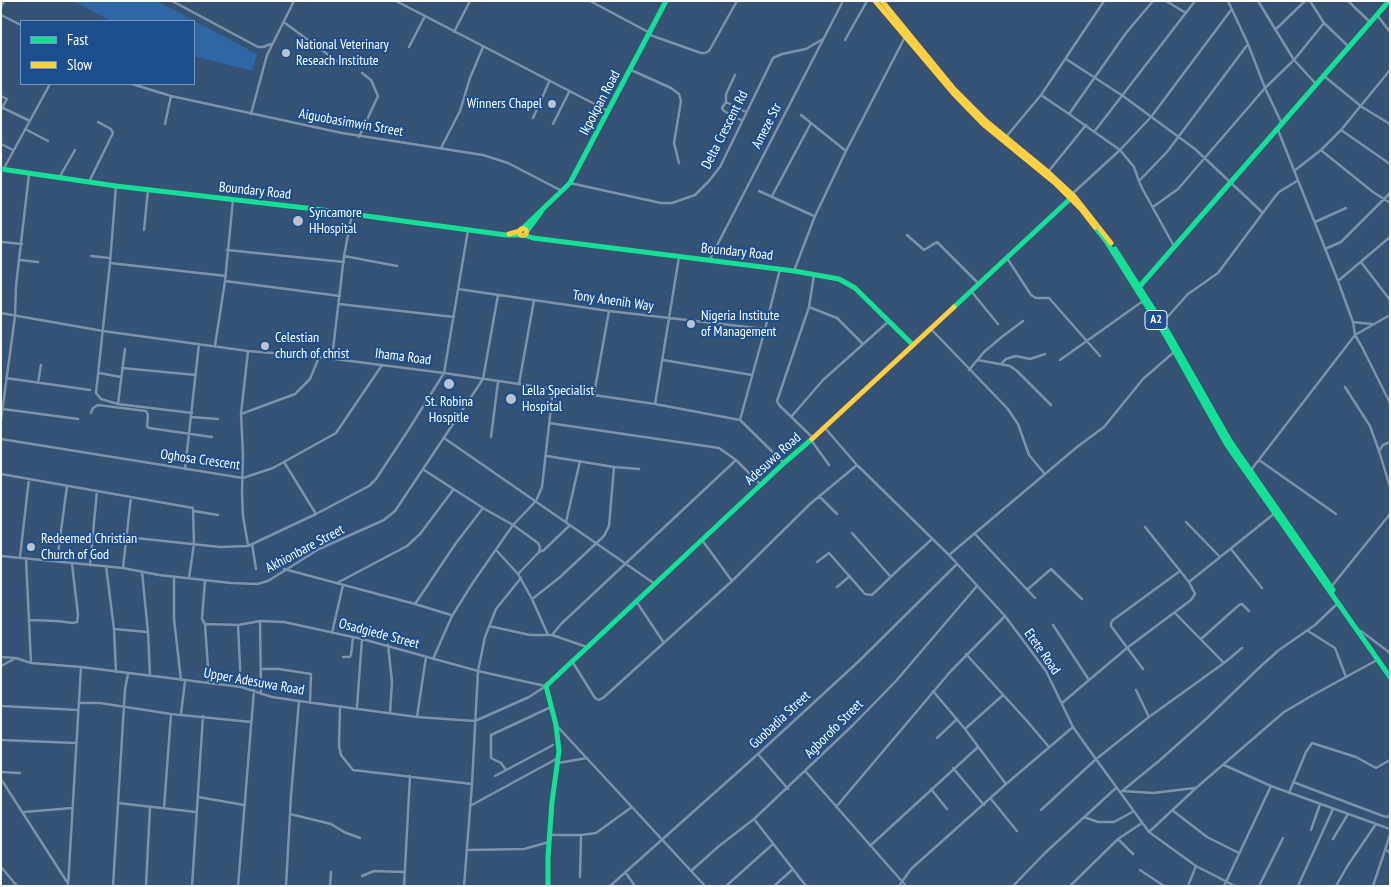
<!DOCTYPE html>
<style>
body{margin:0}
#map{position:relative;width:1391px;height:887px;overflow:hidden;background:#365274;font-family:"PT Sans Narrow",sans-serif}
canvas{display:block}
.frame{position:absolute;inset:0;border:2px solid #fff;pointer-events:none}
.legend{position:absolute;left:20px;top:20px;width:175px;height:65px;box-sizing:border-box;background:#1b4f8f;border:1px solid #7695bc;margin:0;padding:6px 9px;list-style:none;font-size:15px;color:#fff}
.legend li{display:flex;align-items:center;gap:10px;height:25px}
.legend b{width:25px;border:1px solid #7695bc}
</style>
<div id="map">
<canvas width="1391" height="887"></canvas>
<div class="frame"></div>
<ul class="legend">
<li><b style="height:6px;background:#16e098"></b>Fast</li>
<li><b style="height:6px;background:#ffcf43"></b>Slow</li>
</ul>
</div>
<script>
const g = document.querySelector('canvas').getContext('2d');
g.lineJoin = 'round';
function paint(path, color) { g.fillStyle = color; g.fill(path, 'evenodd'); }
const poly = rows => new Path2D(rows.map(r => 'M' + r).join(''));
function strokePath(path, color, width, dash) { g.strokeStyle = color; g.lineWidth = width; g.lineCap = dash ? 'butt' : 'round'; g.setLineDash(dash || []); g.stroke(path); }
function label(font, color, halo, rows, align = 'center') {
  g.font = font + ' "PT Sans Narrow",sans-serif'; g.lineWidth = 4; g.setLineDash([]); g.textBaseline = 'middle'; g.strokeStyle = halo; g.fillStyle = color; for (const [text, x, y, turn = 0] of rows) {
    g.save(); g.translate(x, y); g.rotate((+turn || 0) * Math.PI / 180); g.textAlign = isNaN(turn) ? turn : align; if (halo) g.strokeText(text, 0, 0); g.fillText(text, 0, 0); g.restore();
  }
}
paint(poly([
 [74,1,157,1,257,54,252,71,194,56,194,21,111,21]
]), '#2f66a5');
strokePath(poly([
 [172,1,258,47,263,47,271,44],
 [396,1,608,111],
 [590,1,650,33],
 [1166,1,1186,13],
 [1228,1,1248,44,1265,88,1282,124],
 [1258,1,1294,60,1316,84],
 [1310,1,1324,23,1349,47],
 [1348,1,1370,22],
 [1,7,4,1],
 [1,15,21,25],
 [1377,15,1390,32],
 [285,23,342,65],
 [1275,30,1305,1],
 [454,32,470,1],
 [650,35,701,53,705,53,709,51,737,1],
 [845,40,867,1],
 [409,47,425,16],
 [1066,59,1123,96,1195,149,1263,213],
 [631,70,671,88,679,94,681,101,674,143,679,163],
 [735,75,726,94,726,102,722,108,724,111,741,120],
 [1324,76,1362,107,1390,124],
 [132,84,171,96,342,133,483,155,508,163,562,191],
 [1041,95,1069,114],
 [1,96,7,99,1,110],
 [726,102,746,112],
 [3,108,30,121],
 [251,114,267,55,294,1],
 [801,115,846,151],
 [533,118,549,82],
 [165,124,171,96],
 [553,124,569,92],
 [25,129,48,141],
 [1278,130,1338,281,1353,322,1355,335,1362,347,1390,403],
 [1341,130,1390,164],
 [1094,132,1195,1],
 [359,137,378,96,371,80,362,73],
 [1006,137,1041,95,1104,1],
 [1,144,13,150],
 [441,148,460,111,470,78,483,47],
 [1322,151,1373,192,1390,203],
 [3,170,50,84],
 [1294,171,1321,150,1341,130,1390,70],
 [1048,172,1086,125],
 [59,178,75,150],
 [1139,181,1134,167,1120,150,1069,114,1126,33,1153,1],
 [89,182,113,133,111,129,98,122],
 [570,183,661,203,672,203,695,195,709,181,720,167,773,58,782,54,806,49,823,39],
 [116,186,110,263,96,393,101,399,118,404],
 [759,191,814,216],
 [1072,194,1120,150,1151,117,1231,10],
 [772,196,811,123],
 [1153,207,1178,189,1265,88,1294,60,1324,23],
 [1315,222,1346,208],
 [144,230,148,190],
 [907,235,924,250,937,242,979,284],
 [2,242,22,244],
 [1175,248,1142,188,1139,181,1167,152,1248,44],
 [1325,249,1341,242,1390,193],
 [227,250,344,262],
 [91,256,110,258],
 [344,256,397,266],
 [1007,258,1031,295,1036,298,1049,298,1100,356],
 [20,260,38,262],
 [709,261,843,1],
 [1361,262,1390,300],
 [110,263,226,276],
 [794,271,815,216,846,151,905,37],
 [225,281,340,296],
 [1338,281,1390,237],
 [458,289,609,311,765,329],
 [971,291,998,324],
 [339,304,454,317],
 [809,307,837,318,862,343],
 [1,313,103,331,248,351,319,357,444,373,655,404,740,420,784,463],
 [1353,322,1372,324],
 [1162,323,1188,294,1218,273,1274,198,1279,192,1297,181],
 [931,329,1007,408,1018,424,1029,455,1044,473],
 [215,346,225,281,233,200],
 [125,349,118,404,192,413],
 [332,358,344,256,352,214],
 [663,360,752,375],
 [978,360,1010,366,1017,371,1051,405],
 [1060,360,1143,301],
 [1002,363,1006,359,1016,356,1030,359,1045,354],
 [122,368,196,375],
 [969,370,984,352,1003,336,1023,321],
 [99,373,121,377],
 [6,378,90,390],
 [38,383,41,365],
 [519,384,534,300],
 [1345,387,1370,426,1379,451],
 [594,394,609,311],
 [655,404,679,257],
 [3,409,78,419],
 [91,413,93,408,98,405,146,411,148,415,147,426,149,428,212,437],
 [241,414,295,394,310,379,319,357],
 [191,417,218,419],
 [791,417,823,380,889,321],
 [1,420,15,316,16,286,29,174],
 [740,420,765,329,780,269],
 [549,423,719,448,736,460,761,485],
 [825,428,857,465,949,555,1005,616,1046,671,1073,727,1085,744,1149,832,1196,866,1235,886],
 [491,437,498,382],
 [444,438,655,584],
 [813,438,779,405,777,401,809,307,814,275],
 [1,439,243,478,273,468,336,433,382,365],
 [811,440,829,465],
 [1390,442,1383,445,1379,451,1390,487],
 [547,456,614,467,639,469],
 [1259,460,1336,514],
 [284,462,316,514],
 [185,469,199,344],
 [424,470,483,508,513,525,538,543,540,547,539,552,518,574,497,551],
 [1251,470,1355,335,1390,315],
 [1,474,193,508,194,544,189,578],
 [819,496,837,514],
 [194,511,218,515],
 [566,522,580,461],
 [1186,522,1220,557],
 [852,533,890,576],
 [975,534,1035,598],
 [126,537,220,547,248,546,316,514,369,486,376,479,409,429,444,373,468,230],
 [702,540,732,581],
 [252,544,256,569],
 [248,545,243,516,242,493,243,454,241,414,248,351],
 [1231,549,1262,588],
 [539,552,544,550,570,525],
 [949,555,1077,447,1104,427,1143,379,1174,352],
 [1,556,123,568,159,575,231,583,257,584,268,581,319,549,384,520,395,511,483,379,498,295],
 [20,557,29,479],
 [26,558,31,663],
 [57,561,67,486],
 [817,562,829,553,865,594,872,595,899,569,932,539],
 [90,565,97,491],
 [106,566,114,629,116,672],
 [123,568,131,497],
 [284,569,415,604,451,615],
 [142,572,148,632,150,675],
 [518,574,532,599,548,635,552,635,587,647],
 [174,577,174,619,181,680],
 [205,580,202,619,205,624,209,683],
 [1189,582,1275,513],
 [337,583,407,546,420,534,453,490],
 [837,587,850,576],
 [1331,587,1390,514],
 [1027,590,1051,569,1082,599],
 [532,599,559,578,604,536,609,526,614,467],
 [636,601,664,643],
 [415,604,456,543,483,508],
 [30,620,57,621,73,623,77,622,78,615,72,564],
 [260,621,261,694],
 [205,624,238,625,260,621,284,622,362,639,478,671,545,686],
 [238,625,241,687],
 [1053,625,1089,680],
 [489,626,530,635,548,635],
 [114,629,147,632],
 [1308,631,1335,648,1346,677],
 [1361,631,1390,653],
 [332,633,343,585],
 [552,635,561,624,736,460],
 [1201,639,1239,605,1242,604,1249,611],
 [388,645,392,682,390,713],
 [966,654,1027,721,1049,747],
 [1,657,15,658],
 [343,657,350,657,351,655,353,637],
 [433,659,452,616,472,584,513,525,536,501,542,487,553,390],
 [572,661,595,698,599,700,603,698,732,581,810,504,857,465],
 [1224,663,1242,648],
 [1,666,16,658,31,663,81,667,241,687,272,697,299,701,417,717,475,721,529,697,546,686],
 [261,669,279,669,311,674,310,703],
 [1143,669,1111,626,1111,623,1113,620,1180,571],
 [1136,690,1149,717],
 [933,691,965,729,1006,784],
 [79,703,100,703,171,714,251,722],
 [1062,703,1127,648,1191,600,1195,594,1189,582,1145,527],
 [1,706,78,710],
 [340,707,339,746,341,755,353,770,472,784],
 [357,707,362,639],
 [181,714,185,681],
 [417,717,426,657],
 [557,726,705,886],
 [965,729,1003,695],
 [937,738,957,719],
 [1,740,76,743],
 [758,754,788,789],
 [558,763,587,758],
 [1224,765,1271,786,1390,829],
 [953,768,984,805],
 [506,770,501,763,491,758,491,735,551,707],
 [1,772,20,773],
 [806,772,906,886],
 [495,776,553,745],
 [1,779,67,882],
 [1293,782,1383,816,1387,817,1390,815],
 [931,789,947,809],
 [1123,791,1153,793,1195,788],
 [1121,792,1160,760,1206,719,1261,666,1279,650,1315,625,1338,603],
 [1289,793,1306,752,1312,743,1356,757,1376,768,1390,760],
 [198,797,244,805],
 [991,799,1017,831],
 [118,803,196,812],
 [470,806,558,758],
 [836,807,950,672,1005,616],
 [164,808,171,714],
 [1041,810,1095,760,1149,717,1224,663,1175,613],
 [1172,810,1207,837,1239,853],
 [24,812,72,808],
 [290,814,331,824,344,832,360,838],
 [1084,817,1098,822,1114,822,1134,811],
 [754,819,806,886],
 [1311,830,1320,804],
 [1149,832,1196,788,1284,712,1313,695,1377,660],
 [549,835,581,835,596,833,632,807],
 [1118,839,1133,854],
 [1333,839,1348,814],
 [870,846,978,747],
 [1385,849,1390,853],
 [467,850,524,849,549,842],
 [1,867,17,886],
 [1140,870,1164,886],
 [691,871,719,846,754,819,853,725,896,681,977,586],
 [625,872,635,886],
 [362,876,374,871,405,872],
 [580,877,581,836],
 [68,886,81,667],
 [113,886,125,689,128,674],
 [146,886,150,807],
 [192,886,203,716],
 [238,886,254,690],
 [286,886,291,796,299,701],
 [330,886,331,872],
 [404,886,410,776],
 [464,886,472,784,478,671,485,637,496,609,521,578],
 [610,886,758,754,859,661,957,564],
 [726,886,773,844],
 [774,886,793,869],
 [899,886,911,869,1006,784,1073,727],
 [1013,886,1045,853,1117,787],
 [1070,886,1118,839,1142,823],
 [1188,886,1196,866],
 [1224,886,1271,786],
 [1259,886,1283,838],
 [1298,886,1333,809],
 [1336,886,1348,865,1376,824],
 [1373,886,1390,835]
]), '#7d92a8', 2.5);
strokePath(poly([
 [1,169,116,186,315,209,506,235,521,235],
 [1095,227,1106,241,1167,338,1227,445,1390,677],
 [522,229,570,183,666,1],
 [527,231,541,212],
 [524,235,533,238,794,271,839,279,855,288,913,345],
 [1115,249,1168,332,1230,441,1333,590],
 [1140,286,1389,1],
 [954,307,1071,198],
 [548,886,548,857,552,802,559,751,556,725,546,686,784,463,812,439]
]), '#16e098', 5);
strokePath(poly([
 [875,1,953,93,983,124,1055,183,1081,209,1095,227],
 [882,1,954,89,986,121,1048,172,1074,196,1111,243],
 '519.5 232a3.5 3.5 0 1 1 7 0a3.5 3.5 0 1 1-7 0Z',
 [509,234,520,231],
 [812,439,954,307]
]), '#ffcf43', 5);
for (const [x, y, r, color] of [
 [286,53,5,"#b9c2ce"],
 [552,104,5,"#b9c2ce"],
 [298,221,6,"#b9c2ce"],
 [691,324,5,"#b9c2ce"],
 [265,346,5,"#b9c2ce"],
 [449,384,6,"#b9c2ce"],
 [511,399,6,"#b9c2ce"],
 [31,547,5,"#b9c2ce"]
]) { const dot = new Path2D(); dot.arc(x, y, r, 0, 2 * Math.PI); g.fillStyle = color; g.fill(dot); strokePath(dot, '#1b4f8f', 2); }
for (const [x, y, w] of [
 [1156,320,22]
]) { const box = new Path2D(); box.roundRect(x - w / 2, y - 9.5, w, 19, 4); g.fillStyle = '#1b4f8f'; g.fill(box); strokePath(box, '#fff', 1); }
label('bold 12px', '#fff', null, [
 ["A2",1156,320]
]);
label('14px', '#fff', '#1b4f8f', [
 ["National Veterinary",296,45],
 ["Reseach Institute",296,61],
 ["Winners Chapel",542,104,"right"],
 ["Syncamore",309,213],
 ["HHospital",309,229],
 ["Nigeria Institute",701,316],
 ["of Management",701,332],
 ["Celestian",275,338],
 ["church of christ",275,354],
 ["Lella Specialist",522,391],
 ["Hospital",522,407],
 ["St. Robina",449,402,"center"],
 ["Hospitle",449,418,"center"],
 ["Redeemed Christian",41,539],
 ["Church of God",41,555]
], 'left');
label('14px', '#fff', '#1b4f8f', [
 ["Ikpokpan Road",600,103,-62],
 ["Aiguobasimwin Street",351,123,10],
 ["Ameze Str",767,126,-63],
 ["Delta Crescent Rd",725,130,-63],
 ["Boundary Road",255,191,6],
 ["Boundary Road",737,252,6],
 ["Tony Anenih Way",613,301,8],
 ["Ihama Road",403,357,7],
 ["Adesuwa Road",773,459,-42],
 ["Oghosa Crescent",200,460,8],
 ["Akhionbare Street",305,549,-28],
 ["Osadgiede Street",379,634,15],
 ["Etete Road",1042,652,55],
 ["Upper Adesuwa Road",254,682,10],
 ["Guobadia Street",780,720,-43],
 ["Agborofo Street",834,729,-45]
]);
</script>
